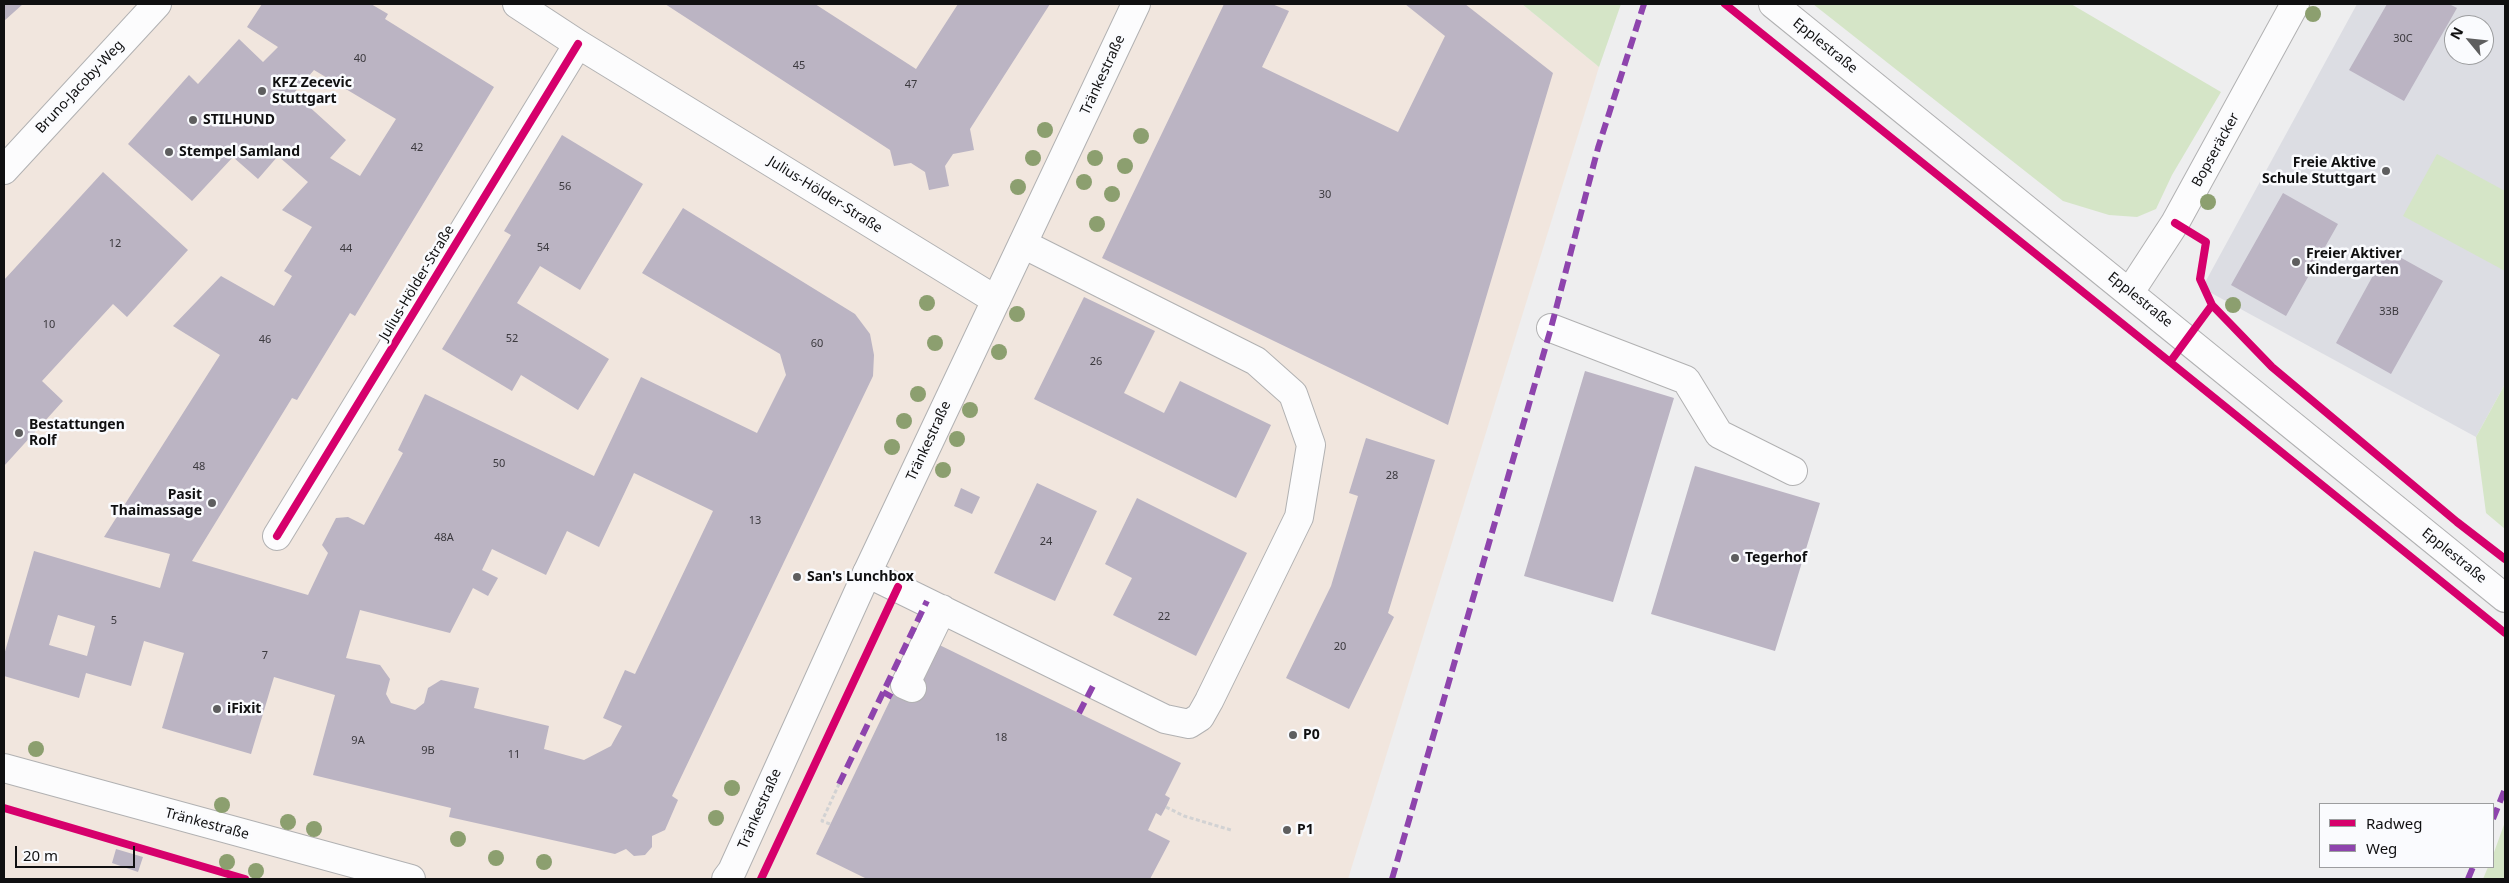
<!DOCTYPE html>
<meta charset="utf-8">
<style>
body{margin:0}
#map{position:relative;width:2509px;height:883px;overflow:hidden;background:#eeeeef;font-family:"Noto Sans",sans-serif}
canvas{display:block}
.frame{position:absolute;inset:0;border:5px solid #101011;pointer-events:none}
.legend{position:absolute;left:2319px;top:803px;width:175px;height:65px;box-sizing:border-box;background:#fafbfe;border:1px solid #9c9d9f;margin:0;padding:6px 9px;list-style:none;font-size:15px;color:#101011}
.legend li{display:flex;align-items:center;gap:10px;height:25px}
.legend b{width:25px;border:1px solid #9c9d9f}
.north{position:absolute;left:2444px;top:15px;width:50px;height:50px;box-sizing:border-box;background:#fafbfe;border:1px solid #9c9d9f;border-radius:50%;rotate:298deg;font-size:14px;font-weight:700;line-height:20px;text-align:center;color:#101011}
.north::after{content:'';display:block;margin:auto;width:18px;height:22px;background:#5e5e5f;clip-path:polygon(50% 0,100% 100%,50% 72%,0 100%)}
.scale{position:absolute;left:15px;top:846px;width:120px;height:22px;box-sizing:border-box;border:2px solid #101011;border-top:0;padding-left:6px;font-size:15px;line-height:18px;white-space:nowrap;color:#101011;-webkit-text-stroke:4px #fafbfe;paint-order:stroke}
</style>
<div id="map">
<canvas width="2509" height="883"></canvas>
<div class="frame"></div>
<ul class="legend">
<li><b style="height:6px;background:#d6006c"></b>Radweg</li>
<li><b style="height:6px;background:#8e44ad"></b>Weg</li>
</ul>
<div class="north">N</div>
<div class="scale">20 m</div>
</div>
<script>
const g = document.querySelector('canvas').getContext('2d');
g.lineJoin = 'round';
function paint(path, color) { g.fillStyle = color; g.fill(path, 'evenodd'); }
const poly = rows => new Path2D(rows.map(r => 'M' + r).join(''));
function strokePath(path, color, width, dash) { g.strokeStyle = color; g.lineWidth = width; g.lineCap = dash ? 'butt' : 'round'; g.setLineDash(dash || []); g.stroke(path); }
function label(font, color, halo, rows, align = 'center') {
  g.font = font + ' "Noto Sans",sans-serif'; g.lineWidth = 5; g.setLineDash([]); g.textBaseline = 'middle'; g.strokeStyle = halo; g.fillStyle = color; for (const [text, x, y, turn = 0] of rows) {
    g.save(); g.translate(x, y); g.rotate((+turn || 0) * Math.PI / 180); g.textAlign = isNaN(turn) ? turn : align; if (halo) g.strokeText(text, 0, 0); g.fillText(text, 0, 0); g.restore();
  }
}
paint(poly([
 [4,4,1522,4,1599,67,1348,879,4,879]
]), '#f1e6de');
paint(poly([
 [2357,4,2505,4,2505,384,2476,437,2202,288],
 [2454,25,2484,25,2484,55,2454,55]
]), '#dcdde3');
paint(poly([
 [1522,4,1621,4,1599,67],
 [1813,4,2071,4,2221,92,2172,175,2156,209,2137,217,2109,215,2063,201],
 [2437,154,2505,191,2505,271,2403,216],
 [2505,384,2505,529,2486,513,2476,437],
 [2505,822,2505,879,2483,879,2488,867,2493,867,2493,855]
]), '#d5e5c7');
paint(poly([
 [4,4,23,4,4,21],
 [262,4,371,4,388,14,385,19,494,87,355,316,350,313,297,400,292,398,192,561,308,595,328,553,322,545,336,518,348,517,364,525,403,453,398,450,425,394,594,476,641,377,757,433,786,375,780,354,642,273,683,208,855,314,870,334,874,355,873,376,672,796,678,800,665,830,652,836,652,847,645,855,634,856,626,849,615,854,449,817,451,808,313,775,335,695,274,677,251,754,162,728,184,653,144,641,131,686,86,673,79,698,4,676,4,655,34,551,160,588,170,554,104,537,220,355,173,326,221,276,274,306,292,276,284,271,312,227,282,210,308,182,278,156,258,179,233,157,192,201,128,144,189,75,198,84,239,39,263,62,278,47,247,27],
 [314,70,396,119,360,176,330,158,346,140,294,93],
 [634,473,713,511,635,674,625,670,603,718,622,726,611,746,584,760,544,749,549,726,474,708,479,688,441,680,428,688,424,703,415,710,391,703,386,694,390,679,380,665,346,658,360,610,450,633,473,588,488,596,498,578,482,570,492,549,546,575,567,531,599,547],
 [58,615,95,626,87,656,49,645],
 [665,4,815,4,916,69,958,4,1050,4,970,129,974,150,953,154,945,166,949,186,929,190,925,172,911,163,894,166,890,150],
 [1224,4,1272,4,1289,11,1262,67,1398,132,1445,36,1405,4,1465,4,1553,73,1448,425,1102,258],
 [2387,4,2449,4,2457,8,2404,101,2349,70],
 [562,135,643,184,580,290,540,266,517,303,609,359,578,410,521,375,512,391,442,349,511,235,504,231],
 [103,172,188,250,127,317,113,304,42,381,63,401,4,466,4,280],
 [2283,193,2338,224,2286,316,2231,285],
 [2387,250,2443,281,2391,374,2336,343],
 [1084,297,1155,331,1124,393,1164,413,1180,381,1271,425,1236,498,1034,399],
 [1585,371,1674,398,1613,602,1524,576],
 [1366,438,1435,460,1388,613,1394,617,1349,709,1286,678,1331,586,1358,496,1349,493],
 [1695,466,1820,503,1775,651,1651,614],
 [1037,483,1097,511,1055,601,994,573],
 [961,488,980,497,972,514,954,506],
 [1137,498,1247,553,1196,656,1113,615,1132,578,1105,564],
 [921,636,1181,763,1165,795,1170,798,1166,807,1161,816,1156,813,1148,830,1170,841,1150,879,867,879,816,854],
 [116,849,143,857,138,872,112,863]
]), '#bbb4c3');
const minor = poly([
 [517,4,578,44,996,300],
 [4,170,157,4],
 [2130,292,2175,223,2295,4],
 [1551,328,1686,380,1719,434,1793,471],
 [277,536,578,44],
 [867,573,1165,719,1189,724,1200,717,1209,701,1299,517,1311,445,1293,394,1256,361,1023,244],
 [912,688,905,685,942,609]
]);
const major = poly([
 [1773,4,2505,598],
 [4,768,411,879],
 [726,879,732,871,867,573,1136,4]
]);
strokePath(minor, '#b1b1b2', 30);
strokePath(major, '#b1b1b2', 30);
strokePath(poly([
 [1166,807,1184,816,1231,830],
 [830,824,822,821,839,784]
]), '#d2d2d3', 3, [4, 2.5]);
strokePath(minor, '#fcfcfd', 28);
strokePath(major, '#fcfcfd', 28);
strokePath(poly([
 [883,692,892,697],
 [1079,713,1094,684],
 [839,784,927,601],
 [2493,819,2505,789],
 [1392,879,1551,328,1598,148,1644,4],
 [2468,879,2473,867]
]), '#8e44ad', 6, [12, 6]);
strokePath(poly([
 [1725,4,2170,362,2212,305,2272,367,2457,522,2505,559],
 [2175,223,2206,242,2200,279,2212,305],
 [2170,362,2505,633],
 [277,536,578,44],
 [4,808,245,879],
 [761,879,898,587]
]), '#d6006c', 8);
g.fillStyle = '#8c9f6f';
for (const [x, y] of [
 [2313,14],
 [1045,130],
 [1141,136],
 [1033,158],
 [1095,158],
 [1125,166],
 [1084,182],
 [1018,187],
 [1112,194],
 [2208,202],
 [1097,224],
 [927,303],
 [2233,305],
 [1017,314],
 [935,343],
 [999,352],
 [918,394],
 [970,410],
 [904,421],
 [957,439],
 [892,447],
 [943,470],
 [36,749],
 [732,788],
 [222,805],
 [716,818],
 [288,822],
 [314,829],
 [458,839],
 [496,858],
 [227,862],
 [544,862],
 [256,871]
]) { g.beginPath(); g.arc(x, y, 8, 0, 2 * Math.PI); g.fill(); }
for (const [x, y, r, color] of [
 [262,91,5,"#5e5e5f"],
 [193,120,5,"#5e5e5f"],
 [169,152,5,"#5e5e5f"],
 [2386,171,5,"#5e5e5f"],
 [2296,262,5,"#5e5e5f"],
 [19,433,5,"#5e5e5f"],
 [212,503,5,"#5e5e5f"],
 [1735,558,5,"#5e5e5f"],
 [797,577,5,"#5e5e5f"],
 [217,709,5,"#5e5e5f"],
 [1293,735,5,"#5e5e5f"],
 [1287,830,5,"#5e5e5f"]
]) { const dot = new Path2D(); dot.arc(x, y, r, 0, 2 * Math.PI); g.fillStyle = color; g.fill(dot); strokePath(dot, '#fafbfe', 2); }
label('11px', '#3b393e', null, [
 ["30C",2403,39],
 ["40",360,59],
 ["45",799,66],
 ["47",911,85],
 ["42",417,148],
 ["56",565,187],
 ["30",1325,195],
 ["12",115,244],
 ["54",543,248],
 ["44",346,249],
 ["33B",2389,312],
 ["10",49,325],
 ["52",512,339],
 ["46",265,340],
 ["60",817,344],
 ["26",1096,362],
 ["50",499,464],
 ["48",199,467],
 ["28",1392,476],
 ["13",755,521],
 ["48A",444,538],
 ["24",1046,542],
 ["22",1164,617],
 ["5",114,621],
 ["20",1340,647],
 ["7",265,656],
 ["18",1001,738],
 ["9A",358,741],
 ["9B",428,751],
 ["11",514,755]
]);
label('14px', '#101011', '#fafbfe', [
 ["Epplestraße",1825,46,39],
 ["Tränkestraße",1103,75,-65],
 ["Bruno-Jacoby-Weg",80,87,-47],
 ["Bopseräcker",2216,150,-61],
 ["Julius-Hölder-Straße",825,195,32],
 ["Julius-Hölder-Straße",417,283,-59],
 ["Epplestraße",2140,300,39],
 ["Tränkestraße",929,441,-65],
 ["Epplestraße",2454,556,39],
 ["Tränkestraße",760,809,-66],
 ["Tränkestraße",207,824,15]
]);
label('bold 14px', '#101011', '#fafbfe', [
 ["KFZ Zecevic",272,83],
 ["Stuttgart",272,99],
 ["STILHUND",203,120],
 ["Stempel Samland",179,152],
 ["Freie Aktive",2376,163,"right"],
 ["Schule Stuttgart",2376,179,"right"],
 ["Freier Aktiver",2306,254],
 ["Kindergarten",2306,270],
 ["Bestattungen",29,425],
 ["Rolf",29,441],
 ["Pasit",202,495,"right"],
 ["Thaimassage",202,511,"right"],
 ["Tegerhof",1745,558],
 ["San's Lunchbox",807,577],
 ["iFixit",227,709],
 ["P0",1303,735],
 ["P1",1297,830]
], 'left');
</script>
